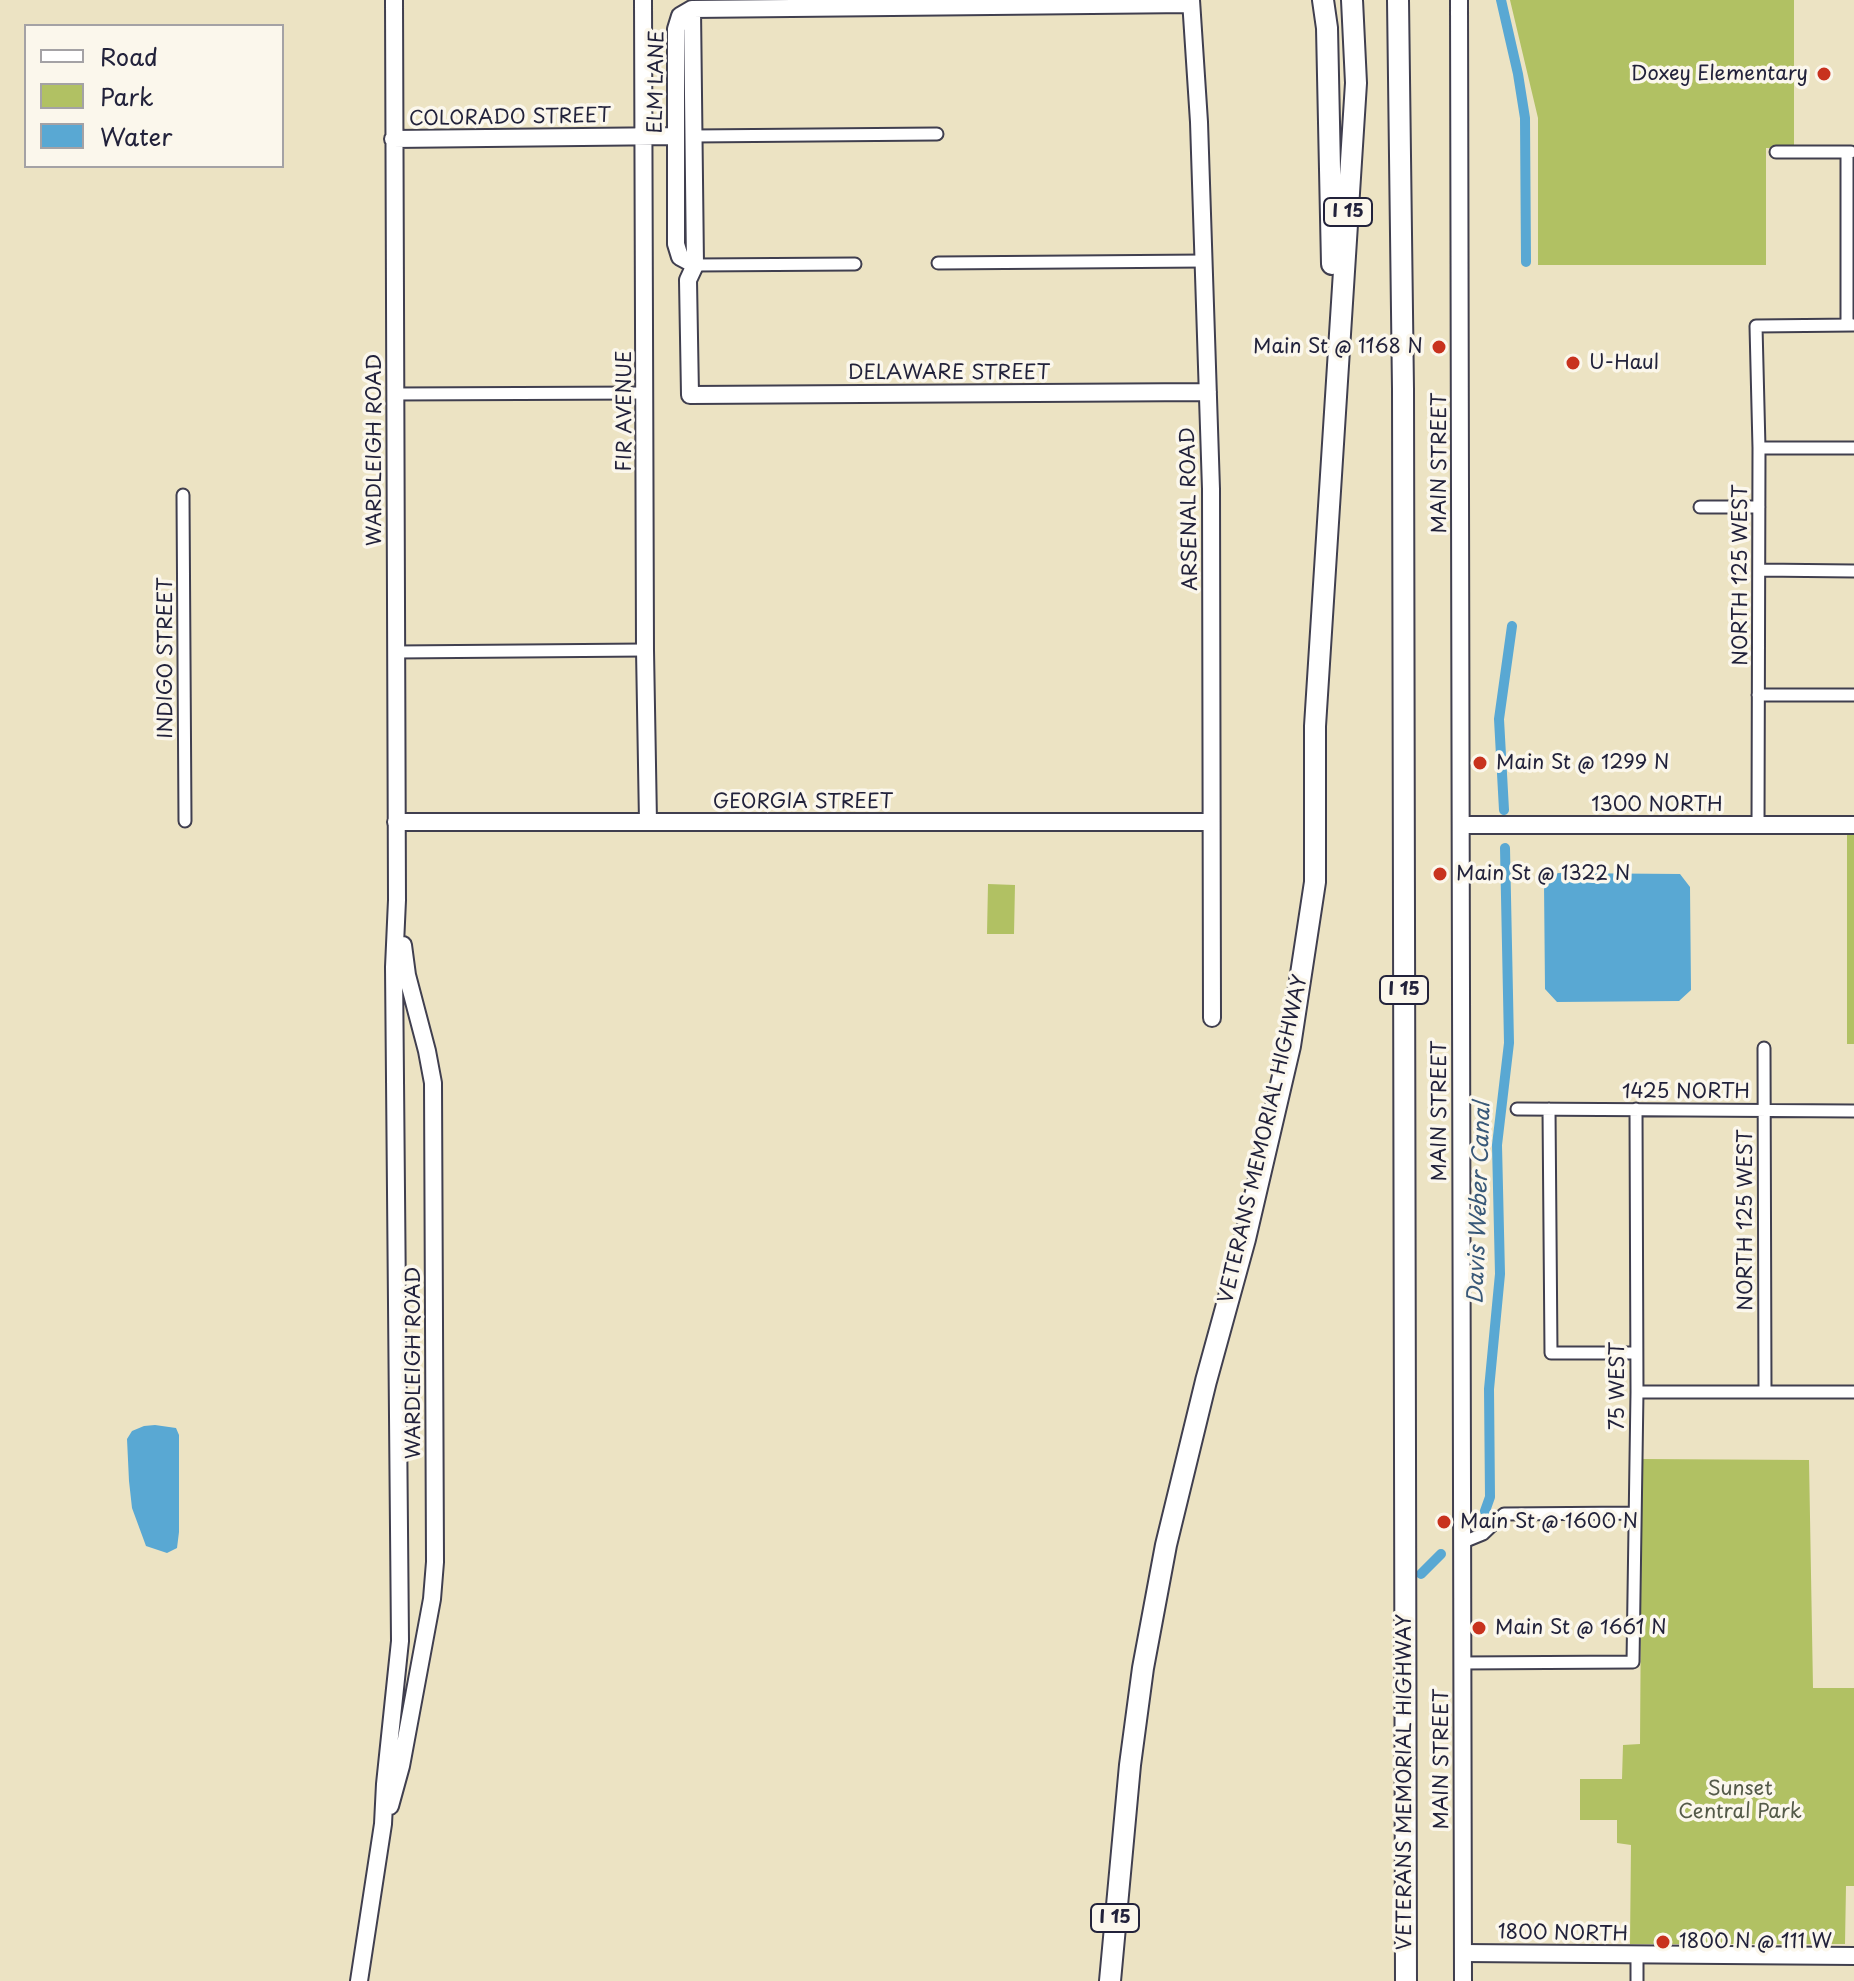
<!DOCTYPE html>
<style>
body{margin:0}
#map{position:relative;width:1854px;height:1981px;overflow:hidden;background:#ece3c3;font-family:"Playpen Sans",sans-serif}
canvas{display:block}
.legend{position:absolute;left:24px;top:24px;width:260px;height:144px;box-sizing:border-box;background:#fbf7ec;border:2px solid #a4a2a5;margin:0;padding:10px 14px;list-style:none;font-size:24px;color:#22223b}
.legend li{display:flex;align-items:center;gap:16px;height:40px}
.legend b{width:40px;border:2px solid #a4a2a5}
</style>
<div id="map">
<canvas width="1854" height="1981"></canvas>
<ul class="legend">
<li><b style="height:10px;background:#fff"></b>Road</li>
<li><b style="height:22px;background:#b1c163"></b>Park</li>
<li><b style="height:22px;background:#59a8d3"></b>Water</li>
</ul>
</div>
<script>
const g = document.querySelector('canvas').getContext('2d');
g.lineJoin = 'round';
function paint(path, color) { g.fillStyle = color; g.fill(path, 'evenodd'); }
const poly = rows => new Path2D(rows.map(r => 'M' + r).join(''));
function strokePath(path, color, width, dash) { g.strokeStyle = color; g.lineWidth = width; g.lineCap = dash ? 'butt' : 'round'; g.setLineDash(dash || []); g.stroke(path); }
function label(font, color, halo, rows, align = 'center') {
  g.font = font + ' "Playpen Sans",sans-serif'; g.lineWidth = 7; g.setLineDash([]); g.textBaseline = 'middle'; g.strokeStyle = halo; g.fillStyle = color; for (const [text, x, y, turn = 0] of rows) {
    g.save(); g.translate(x, y); g.rotate((+turn || 0) * Math.PI / 180); g.textAlign = isNaN(turn) ? turn : align; if (halo) g.strokeText(text, 0, 0); g.fillText(text, 0, 0); g.restore();
  }
}
paint(poly([
 [1510,0,1794,0,1794,148,1766,148,1766,265,1538,265,1538,118],
 [1847,834,1854,834,1854,1044,1847,1044],
 [988,884,1015,885,1014,934,987,934],
 [1642,1459,1809,1460,1813,1688,1854,1688,1854,1886,1846,1886,1845,1944,1630,1944,1631,1845,1617,1843,1617,1820,1580,1820,1580,1779,1622,1779,1623,1745,1640,1744]
]), '#b1c163');
paint(poly([
 [1558,873,1680,874,1690,887,1691,990,1679,1001,1557,1002,1545,989,1544,884],
 [155,1425,176,1428,179,1435,179,1532,177,1548,167,1553,146,1546,132,1508,129,1481,127,1439,132,1431,144,1426]
]), '#59a8d3');
strokePath(poly([
 [1501,0,1518,74,1525,118,1526,262],
 [1504,810,1499,719,1512,626],
 [1485,1511,1490,1497,1489,1389,1500,1274,1497,1145,1509,1043,1505,848],
 [1421,1574,1441,1554]
]), '#59a8d3', 10);
const street = poly([
 [693,136,937,134],
 [1776,152,1851,152],
 [1847,152,1847,325],
 [938,263,1205,261],
 [695,265,855,264],
 [394,394,645,393],
 [1759,448,1854,448],
 [183,495,185,821],
 [1700,507,1759,507],
 [1759,570,1854,571],
 [396,652,645,650],
 [1758,695,1854,695],
 [1758,825,1759,448,1756,326,1854,325],
 [1764,1048,1765,1392],
 [1517,1109,1854,1111],
 [1549,1109,1551,1353,1636,1353],
 [1637,1392,1854,1392],
 [1461,1543,1483,1534,1504,1514,1635,1513],
 [1461,1663,1633,1662,1637,1392,1636,1109],
 [1637,1955,1637,1981]
]);
const secondary = poly([
 [643,0,645,650,648,822],
 [1191,0,1199,122,1211,489,1212,1018],
 [1459,0,1463,1981],
 [692,9,695,265,688,280,690,395,1208,392],
 [692,9,1191,4],
 [692,9,680,16,676,29,676,244,680,257,695,265],
 [393,139,676,136],
 [396,822,1211,822],
 [1461,825,1854,825],
 [390,1806,401,1766,432,1599,435,1562,433,1083,427,1051,407,975,403,945],
 [359,1981,383,1824,385,1784,400,1641,394,967,397,900,394,0]
]);
const primary = poly([
 [1463,1953,1854,1956]
]);
const highway = poly([
 [1323,0,1327,28,1332,264],
 [1398,0,1403,389,1406,1981],
 [1110,1981,1130,1765,1143,1668,1166,1545,1206,1381,1245,1239,1290,1046,1315,882,1315,726,1356,83,1352,0]
]);
strokePath(street, '#403f4f', 15);
strokePath(secondary, '#403f4f', 20);
strokePath(primary, '#403f4f', 20);
strokePath(highway, '#403f4f', 24);
strokePath(street, '#fff', 11);
strokePath(secondary, '#fff', 16);
strokePath(primary, '#fff', 16);
strokePath(highway, '#fff', 20);
for (const [x, y, r, color] of [
 [1824,74,8,"#c8321e"],
 [1439,347,8,"#c8321e"],
 [1573,363,8,"#c8321e"],
 [1480,763,8,"#c8321e"],
 [1440,874,8,"#c8321e"],
 [1444,1522,8,"#c8321e"],
 [1479,1628,8,"#c8321e"],
 [1663,1942,8,"#c8321e"]
]) { const dot = new Path2D(); dot.arc(x, y, r, 0, 2 * Math.PI); g.fillStyle = color; g.fill(dot); strokePath(dot, '#fbf7ec', 3); }
for (const [x, y, w] of [
 [1348,212,48],
 [1404,990,48],
 [1115,1918,48]
]) { const box = new Path2D(); box.roundRect(x - w / 2, y - 14, w, 28, 6); g.fillStyle = '#fbf7ec'; g.fill(box); strokePath(box, '#22223b', 2); }
label('bold 18px', '#22223b', null, [
 ["I 15",1348,212],
 ["I 15",1404,990],
 ["I 15",1115,1918]
]);
label('20px', '#22223b', '#fbf7ec', [
 ["Doxey Elementary",1808,74,"right"],
 ["Main St @ 1168 N",1423,347,"right"],
 ["U-Haul",1589,363],
 ["Main St @ 1299 N",1496,763],
 ["Main St @ 1322 N",1456,874],
 ["Main St @ 1600 N",1460,1522],
 ["Main St @ 1661 N",1495,1628],
 ["1800 N @ 111 W",1679,1942]
], 'left');
label('20px', '#22223b', '#fbf7ec', [
 ["ELM LANE",657,82,-89],
 ["COLORADO STREET",510,118,-1],
 ["DELAWARE STREET",949,373],
 ["FIR AVENUE",625,411,-90],
 ["WARDLEIGH ROAD",375,450,-90],
 ["MAIN STREET",1440,463,-90],
 ["ARSENAL ROAD",1190,509,-91],
 ["NORTH 125 WEST",1741,575,-90],
 ["INDIGO STREET",166,658,-90],
 ["GEORGIA STREET",803,802],
 ["1300 NORTH",1657,805],
 ["1425 NORTH",1686,1092],
 ["MAIN STREET",1440,1111,-90],
 ["VETERANS MEMORIAL HIGHWAY",1264,1139,-77],
 ["NORTH 125 WEST",1746,1220,-90],
 ["WARDLEIGH ROAD",414,1363,-90],
 ["75 WEST",1618,1386,-90],
 ["MAIN STREET",1442,1759,-90],
 ["VETERANS MEMORIAL HIGHWAY",1405,1782,-90],
 ["1800 NORTH",1563,1934,1]
]);
label('20px', '#545a49', '#fbf7ec', [
 ["Sunset",1740,1789],
 ["Central Park",1740,1812]
]);
label('italic 22px', '#385878', '#fbf7ec', [
 ["Davis Weber Canal",1480,1203,-88]
]);
</script>
